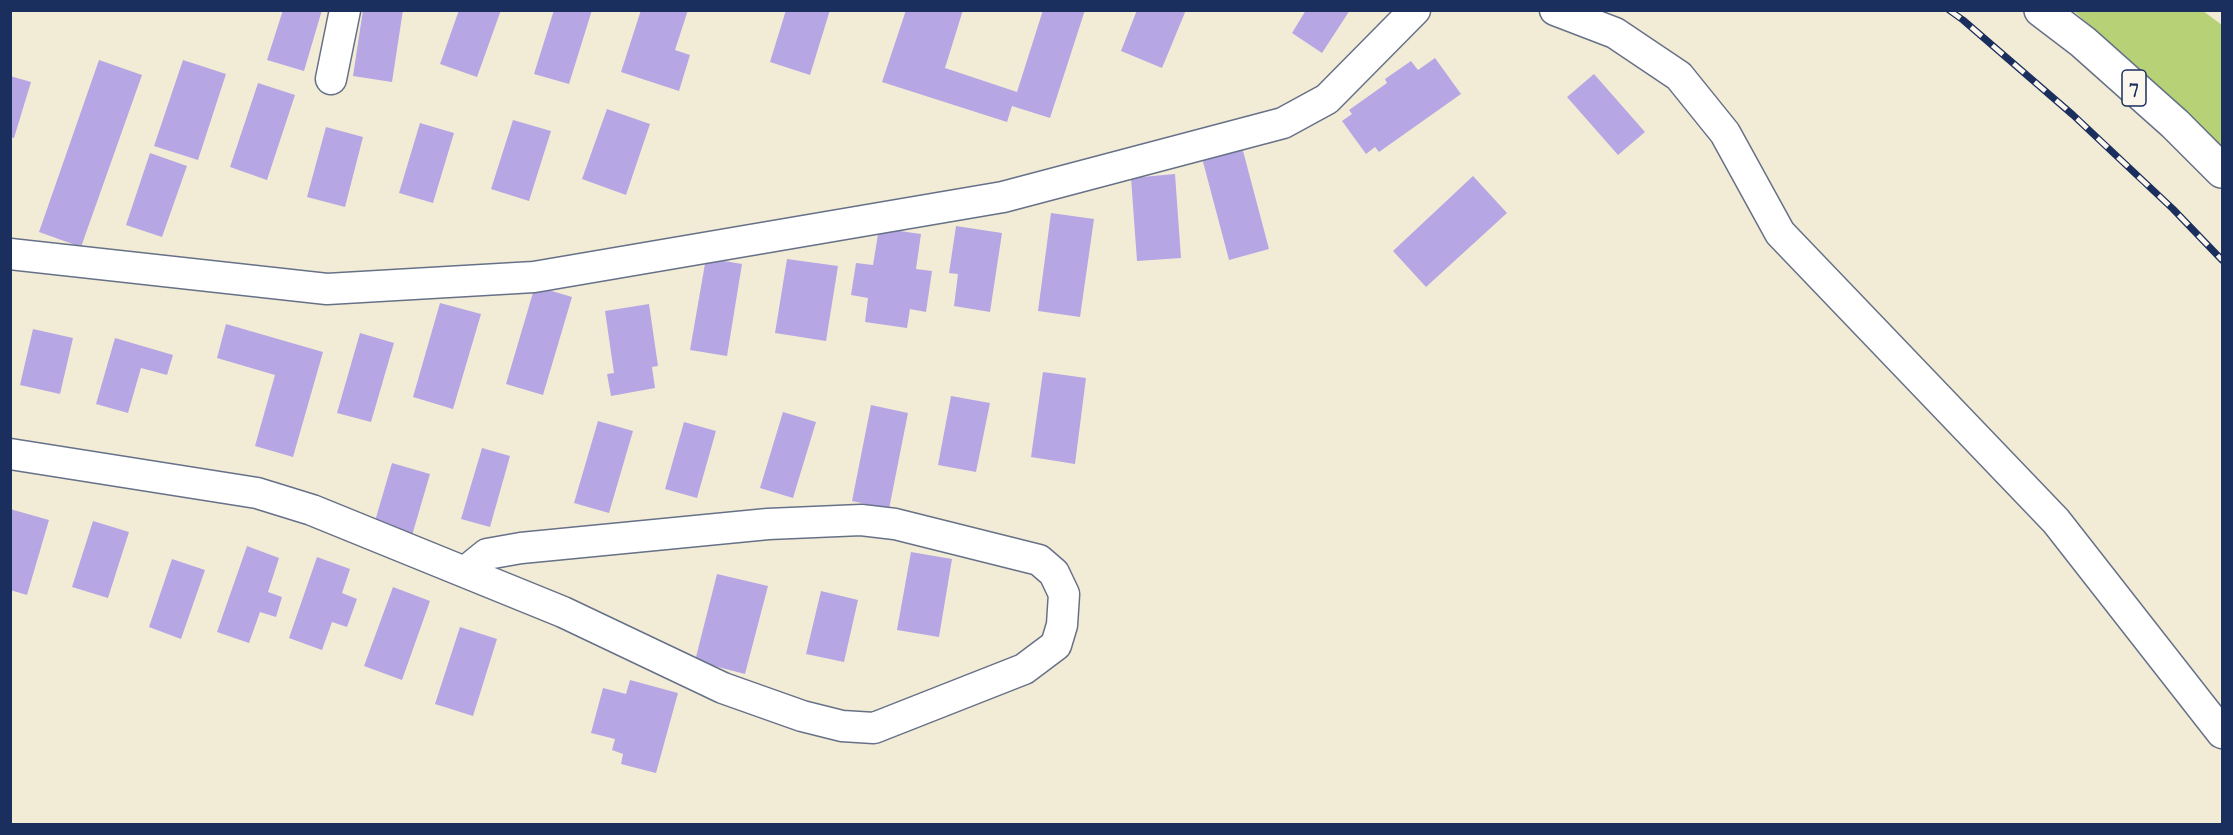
<!DOCTYPE html>
<style>
body{margin:0}
#map{position:relative;width:2233px;height:835px;overflow:hidden;background:#f2ecd6;font-family:"IM FELL English",serif}
canvas{display:block}
.frame{position:absolute;inset:0;border:12px solid #1b2f5e;pointer-events:none}
</style>
<div id="map">
<canvas width="2233" height="835"></canvas>
<div class="frame"></div>
</div>
<script>
const g = document.querySelector('canvas').getContext('2d');
g.lineJoin = 'round';
function paint(path, color) { g.fillStyle = color; g.fill(path, 'evenodd'); }
const poly = rows => new Path2D(rows.map(r => 'M' + r).join(''));
function strokePath(path, color, width, dash) { g.strokeStyle = color; g.lineWidth = width; g.lineCap = dash ? 'butt' : 'round'; g.setLineDash(dash || []); g.stroke(path); }
function label(font, color, halo, rows, align = 'center') {
  g.font = font + ' "IM FELL English",serif'; g.lineWidth = 5; g.setLineDash([]); g.textBaseline = 'middle'; g.strokeStyle = halo; g.fillStyle = color; for (const [text, x, y, turn = 0] of rows) {
    g.save(); g.translate(x, y); g.rotate((+turn || 0) * Math.PI / 180); g.textAlign = isNaN(turn) ? turn : align; if (halo) g.strokeText(text, 0, 0); g.fillText(text, 0, 0); g.restore();
  }
}
paint(poly([
 [2074,11,2203,11,2222,25,2222,147]
]), '#b6d176');
paint(poly([
 [283,10,322,10,304,71,267,60],
 [363,10,403,10,392,82,353,76],
 [459,10,501,10,477,77,440,64],
 [554,10,592,10,569,84,534,74],
 [641,10,688,10,675,50,690,55,679,91,621,72],
 [786,10,830,10,810,75,770,62],
 [906,10,963,10,945,68,1017,92,1043,10,1085,10,1050,118,1012,106,1007,122,882,82],
 [1137,10,1186,10,1162,68,1121,51],
 [1306,10,1350,10,1322,53,1292,33],
 [1435,58,1461,94,1379,152,1375,147,1366,154,1342,121,1352,114,1349,110,1387,83,1385,79,1411,61,1418,70],
 [99,60,142,75,81,247,39,232],
 [183,60,226,74,198,160,154,146],
 [1594,74,1645,132,1618,155,1567,97],
 [10,76,31,82,14,138,10,137],
 [258,83,295,95,267,180,230,167],
 [607,109,650,124,626,195,582,179],
 [513,120,551,131,529,201,491,189],
 [420,123,454,133,433,203,399,193],
 [326,127,363,137,345,207,307,197],
 [1242,147,1269,249,1229,260,1202,158],
 [150,153,187,166,162,237,126,225],
 [1175,174,1181,258,1137,261,1131,178],
 [1473,176,1507,213,1426,287,1393,251],
 [1051,213,1094,219,1080,317,1038,311],
 [956,226,1002,233,990,312,954,306,958,274,949,273],
 [879,228,921,234,916,269,932,271,926,312,910,309,907,328,865,322,868,298,851,295,856,263,873,265],
 [706,258,742,264,727,356,690,350],
 [787,259,838,266,826,341,775,333],
 [535,286,572,297,543,395,506,384],
 [440,303,481,314,453,409,413,397],
 [649,304,658,366,652,367,655,388,611,396,607,374,614,373,605,311],
 [226,324,323,352,293,457,255,446,275,375,217,358],
 [33,329,73,338,60,394,20,385],
 [360,333,394,343,371,422,337,413],
 [115,338,173,355,167,375,141,368,128,413,96,404],
 [1043,372,1086,378,1075,464,1031,457],
 [951,396,990,403,976,472,938,465],
 [871,405,908,413,889,509,852,501],
 [783,412,816,422,793,498,760,488],
 [598,421,633,431,609,513,574,503],
 [684,422,716,431,697,498,665,489],
 [482,448,510,456,490,527,461,519],
 [392,463,430,474,411,539,373,528],
 [10,509,49,520,27,595,10,590],
 [93,521,129,532,108,598,72,587],
 [247,546,279,558,268,592,282,597,276,617,260,612,249,643,217,632],
 [911,552,952,559,939,637,897,630],
 [317,557,350,569,342,593,357,599,347,627,332,622,322,650,289,638],
 [172,559,205,570,181,639,149,627],
 [717,574,768,586,745,674,695,661],
 [393,587,430,601,402,680,364,666],
 [821,591,858,600,844,662,806,654],
 [460,627,497,639,473,716,435,704],
 [630,680,678,693,656,773,621,764,623,754,612,750,615,739,591,733,603,688,626,694]
]), '#b6a7e4');
const street = poly([
 [1555,10,1615,33,1679,76,1725,133,1780,233,2056,521,2222,733],
 [331,79,345,10],
 [10,254,327,289,534,277,1003,197,1283,123,1327,99,1415,10],
 [10,454,257,493,312,510,563,612,723,688,802,716,842,726,874,728,1024,669,1056,645,1062,625,1064,594,1054,573,1039,560,895,524,861,520,768,524,521,548,487,554,466,571]
]);
const highway = poly([
 [2041,10,2083,42,2175,124,2222,171]
]);
strokePath(street, '#667188', 33);
strokePath(highway, '#667188', 36);
strokePath(street, '#fff', 30);
strokePath(highway, '#fff', 33);
const rail = poly([
 [1949,10,1963,20,2073,115,2173,209,2222,260]
]);
strokePath(rail, '#1b2f5e', 7);
strokePath(rail, '#fbf7ec', 4.5, [14]);
for (const [x, y, w] of [
 [2134,88,24]
]) { const box = new Path2D(); box.roundRect(x - w / 2, y - 18, w, 36, 4.5); g.fillStyle = '#fbf7ec'; g.fill(box); strokePath(box, '#1b2f5e', 1.5); }
label('bold 21px', '#1b2f5e', null, [
 ["7",2134,88]
]);
</script>
